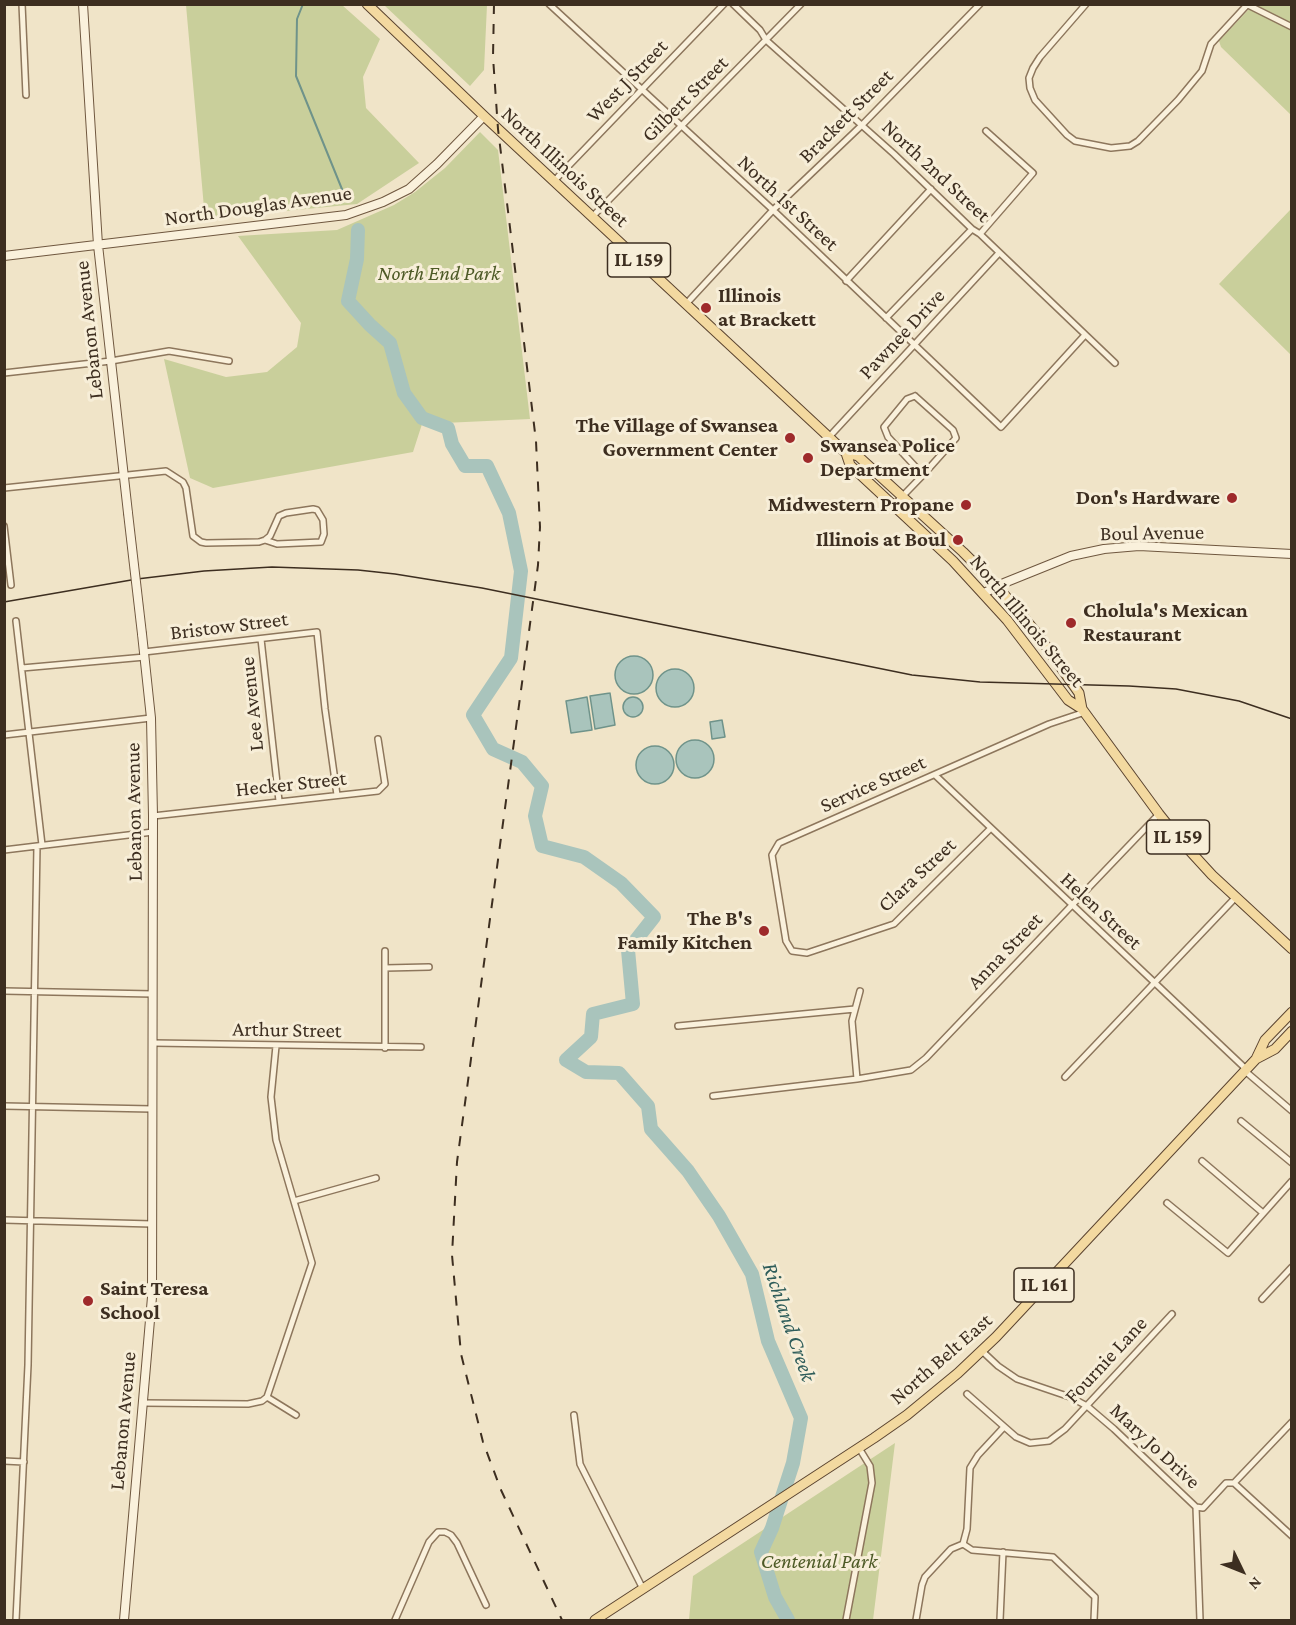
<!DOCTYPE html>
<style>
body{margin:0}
#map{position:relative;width:1296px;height:1625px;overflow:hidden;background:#f0e4c8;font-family:"Crimson Pro",serif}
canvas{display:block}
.frame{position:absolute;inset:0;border:6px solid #3d2e20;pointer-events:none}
.north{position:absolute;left:1212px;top:1541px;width:60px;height:60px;-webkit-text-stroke:4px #f7eed8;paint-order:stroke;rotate:133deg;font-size:16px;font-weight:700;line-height:24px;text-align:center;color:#3d2e20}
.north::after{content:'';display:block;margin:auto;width:21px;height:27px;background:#3d2e20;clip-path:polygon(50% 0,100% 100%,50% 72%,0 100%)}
</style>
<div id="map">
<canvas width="1296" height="1625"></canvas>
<div class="frame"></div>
<div class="north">N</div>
</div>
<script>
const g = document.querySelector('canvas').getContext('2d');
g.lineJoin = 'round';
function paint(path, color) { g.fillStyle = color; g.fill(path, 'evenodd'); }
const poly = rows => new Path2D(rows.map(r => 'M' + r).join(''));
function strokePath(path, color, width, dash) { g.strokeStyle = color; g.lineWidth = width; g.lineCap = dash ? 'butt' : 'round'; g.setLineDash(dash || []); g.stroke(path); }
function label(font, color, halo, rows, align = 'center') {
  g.font = font + ' "Crimson Pro",serif'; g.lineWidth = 6; g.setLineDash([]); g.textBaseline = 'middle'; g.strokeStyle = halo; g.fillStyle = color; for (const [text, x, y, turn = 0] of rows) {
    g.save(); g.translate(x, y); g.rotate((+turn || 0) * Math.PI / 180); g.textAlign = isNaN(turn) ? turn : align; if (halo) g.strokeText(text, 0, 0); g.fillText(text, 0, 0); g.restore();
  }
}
paint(poly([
 [186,5,342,5,380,39,363,77,366,108,419,163,357,204,205,219],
 [384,5,487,5,484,70,470,86],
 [1253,5,1291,5,1291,115,1221,47,1219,41],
 [480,132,498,150,530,419,422,424,413,452,213,488,190,478,164,359,226,377,267,372,297,347,301,323,238,236,337,230,394,205,415,192,445,168],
 [1291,209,1291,355,1219,284],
 [895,1443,873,1620,689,1620,693,1576]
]), '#c9cf9b');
const water = poly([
 '615 675a19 19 0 1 1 38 0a19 19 0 1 1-38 0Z',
 '656 688a19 19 0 1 1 38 0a19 19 0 1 1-38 0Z',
 [610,693,615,725,595,729,590,696,610,693],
 [587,697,592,730,571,733,566,701,587,697],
 '623 707a10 10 0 1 1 20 0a10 10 0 1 1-20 0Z',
 [722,720,725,737,712,739,710,722,722,720],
 '676 759a19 19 0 1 1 38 0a19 19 0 1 1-38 0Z',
 '636 765a19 19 0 1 1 38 0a19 19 0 1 1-38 0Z'
]);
paint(water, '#a9c4bc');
strokePath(water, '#6f938a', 1.5);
strokePath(poly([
 [303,4,297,19,296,76,346,199]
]), '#6f938a', 2);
strokePath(poly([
 [358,230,357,259,348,301,370,325,390,343,404,393,422,418,448,428,452,444,465,466,487,466,509,513,521,571,511,658,473,715,493,749,522,762,542,786,535,816,542,846,584,857,621,883,654,917,628,950,633,1004,593,1014,591,1037,566,1060,586,1072,619,1073,648,1106,651,1129,688,1171,719,1216,752,1274,768,1341,801,1418,793,1463,772,1528,761,1552,775,1597,788,1620]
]), '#a9c4bc', 14);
const street = poly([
 [22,4,26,95],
 [549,4,773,210,1001,427,1085,335],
 [733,4,760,30,766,40,894,154,972,229,980,234,1115,363],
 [1086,4,1040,57,1033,68,1029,78,1030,88,1035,100,1067,135,1075,141,1111,148,1130,146,1138,141,1178,100,1202,71,1211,44,1247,5],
 [1246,4,1292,27],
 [554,181,724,4],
 [592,217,801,4],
 [980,234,1033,173,986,131],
 [846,281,931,189],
 [686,304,773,210,862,125,980,4],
 [886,318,972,229],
 [4,373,111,361,169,351,229,361],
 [915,396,953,430,956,438,923,475,888,437,884,427,907,399,915,396],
 [829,437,999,253],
 [4,488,166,471,183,482,186,488,193,536,201,542,206,543,259,542,265,540,270,536,279,516,286,513,313,509,317,510,323,520,324,534,321,542,277,544,265,540],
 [893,506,923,475],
 [4,526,11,585],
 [16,621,42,845],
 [261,639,279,801],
 [144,652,317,632,325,709,337,795],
 [22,668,145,657],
 [4,735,151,718],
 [935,775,1246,1069],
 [153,816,378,791,385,784,378,739],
 [990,829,894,924,807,953,792,951,786,941,772,855,779,843,1049,724,1085,712],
 [4,850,153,832],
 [385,968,429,967],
 [4,991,153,994],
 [678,1026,855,1009],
 [153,1043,421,1047],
 [385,1048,385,951],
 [1245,1071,1292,1111],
 [1065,1077,1236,897],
 [857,1079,852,1021,860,991],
 [713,1096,857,1079,911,1070,926,1058,1159,814],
 [4,1106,152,1109],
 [1241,1121,1292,1163],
 [1202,1161,1263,1213],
 [294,1201,376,1178],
 [1167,1203,1228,1253,1292,1181],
 [4,1220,152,1224],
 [1262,1299,1292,1267],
 [982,1351,998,1366,1017,1379,1070,1397,1087,1406,1114,1429,1196,1507,1200,1620],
 [967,1394,1016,1437,1030,1443,1049,1441,1065,1429,1172,1314],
 [267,1397,296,1415],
 [143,1403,248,1404,262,1401,267,1397,312,1263,276,1140,271,1097,276,1046],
 [574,1415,580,1464,643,1589],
 [4,1461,24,1462],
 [1234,1483,1292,1536],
 [1196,1507,1203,1508,1226,1483,1234,1483,1292,1422],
 [963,1544,972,1550,1053,1557,1095,1597,1094,1620],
 [963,1544,967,1529,970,1468,978,1455,1004,1427],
 [16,1620,28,1365,37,846],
 [395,1620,429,1542,438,1532,445,1532,451,1535,457,1543,486,1605],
 [846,1620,872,1483,870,1466,859,1448],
 [916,1620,922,1585,925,1577,951,1549,963,1544],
 [1000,1620,1003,1552]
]);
const secondary = poly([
 [83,4,98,245,128,513],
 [4,256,346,215,383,202,409,189,437,164,484,116],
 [984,593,1004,583,1071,556,1104,549,1139,546,1292,554],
 [124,1620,152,1297,153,816,151,718,142,634]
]);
const primary = poly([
 [367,4,484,116,846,453,858,456,963,552,997,586,1036,632,1079,693,1082,709],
 [846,453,850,465,953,561,1007,620,1068,700,1082,709,1159,814,1179,839,1212,875,1292,949],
 [1256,1059,1265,1040,1292,1012],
 [595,1620,874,1438,907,1415,958,1373,996,1337,1256,1059,1275,1049,1292,1031]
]);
strokePath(street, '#8d765c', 8);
strokePath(secondary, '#6f573f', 10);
strokePath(primary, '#5b4430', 11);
strokePath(street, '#faf1dc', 5);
strokePath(secondary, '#faf1dc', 8);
strokePath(primary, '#f3d9a0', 9);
strokePath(poly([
 [4,602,137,579,204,571,272,567,358,570,395,574,482,588,912,675,980,682,1129,686,1176,689,1239,701,1292,719]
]), '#3d2e20', 1.5);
strokePath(poly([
 [494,4,493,57,498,129,536,441,540,527,538,565,457,1162,452,1255,461,1354,483,1442,501,1490,562,1620]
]), '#3d2e20', 2, [10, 10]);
const secondaryBridge = poly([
 [128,513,142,634]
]);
strokePath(secondaryBridge, '#6f573f', 10, []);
strokePath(secondaryBridge, '#faf1dc', 8);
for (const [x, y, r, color] of [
 [706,308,6,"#9e2a2b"],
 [790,438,6,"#9e2a2b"],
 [808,458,6,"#9e2a2b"],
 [1232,498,6,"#9e2a2b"],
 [966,505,6,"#9e2a2b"],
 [958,540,6,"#9e2a2b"],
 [1071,623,6,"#9e2a2b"],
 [764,931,6,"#9e2a2b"],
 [88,1301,6,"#9e2a2b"]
]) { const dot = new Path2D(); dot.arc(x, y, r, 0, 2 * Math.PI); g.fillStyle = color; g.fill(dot); strokePath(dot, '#f7eed8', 2); }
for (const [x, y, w] of [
 [639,260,63],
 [1178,837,63],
 [1044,1285,60]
]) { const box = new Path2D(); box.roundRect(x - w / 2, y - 17, w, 34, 4.5); g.fillStyle = '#f7eed8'; g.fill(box); strokePath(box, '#3d2e20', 1.5); }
label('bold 20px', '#3d2e20', null, [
 ["IL 159",639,260],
 ["IL 159",1178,837],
 ["IL 161",1044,1285]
]);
label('21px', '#3d2e20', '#f7eed8', [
 ["West J Street",627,81,-46],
 ["Gilbert Street",685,99,-45],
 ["Brackett Street",846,116,-45],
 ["North Illinois Street",565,167,43],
 ["North 2nd Street",936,171,43],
 ["North 1st Street",788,203,43],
 ["North Douglas Avenue",258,206,-8],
 ["Lebanon Avenue",89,330,-96],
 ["Pawnee Drive",902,334,-47],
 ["Boul Avenue",1152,533,-1],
 ["North Illinois Street",1027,621,50],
 ["Bristow Street",229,626,-7],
 ["Lee Avenue",252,704,-96],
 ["Hecker Street",291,784,-6],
 ["Service Street",873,784,-24],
 ["Lebanon Avenue",134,812,-91],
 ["Clara Street",917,875,-43],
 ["Helen Street",1101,911,43],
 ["Anna Street",1005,951,-46],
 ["Arthur Street",287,1030,1],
 ["North Belt East",941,1359,-41],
 ["Fournie Lane",1106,1360,-47],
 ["Lebanon Avenue",123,1421,-85],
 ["Mary Jo Drive",1155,1446,43]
]);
label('italic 21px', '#4d5a26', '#f7eed8', [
 ["North End Park",439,274],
 ["Centenial Park",819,1562]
]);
label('bold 21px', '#3d2e20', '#f7eed8', [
 ["Illinois",718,296,"left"],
 ["at Brackett",718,320,"left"],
 ["The Village of Swansea",778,426],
 ["Government Center",778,450],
 ["Swansea Police",820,446,"left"],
 ["Department",820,470,"left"],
 ["Don's Hardware",1220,498],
 ["Midwestern Propane",954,505],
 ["Illinois at Boul",946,540],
 ["Cholula's Mexican",1083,611,"left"],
 ["Restaurant",1083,635,"left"],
 ["The B's",752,919],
 ["Family Kitchen",752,943],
 ["Saint Teresa",100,1289,"left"],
 ["School",100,1313,"left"]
], 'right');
label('italic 22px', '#2f5d5a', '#f7eed8', [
 ["Richland Creek",789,1322,71]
]);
</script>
